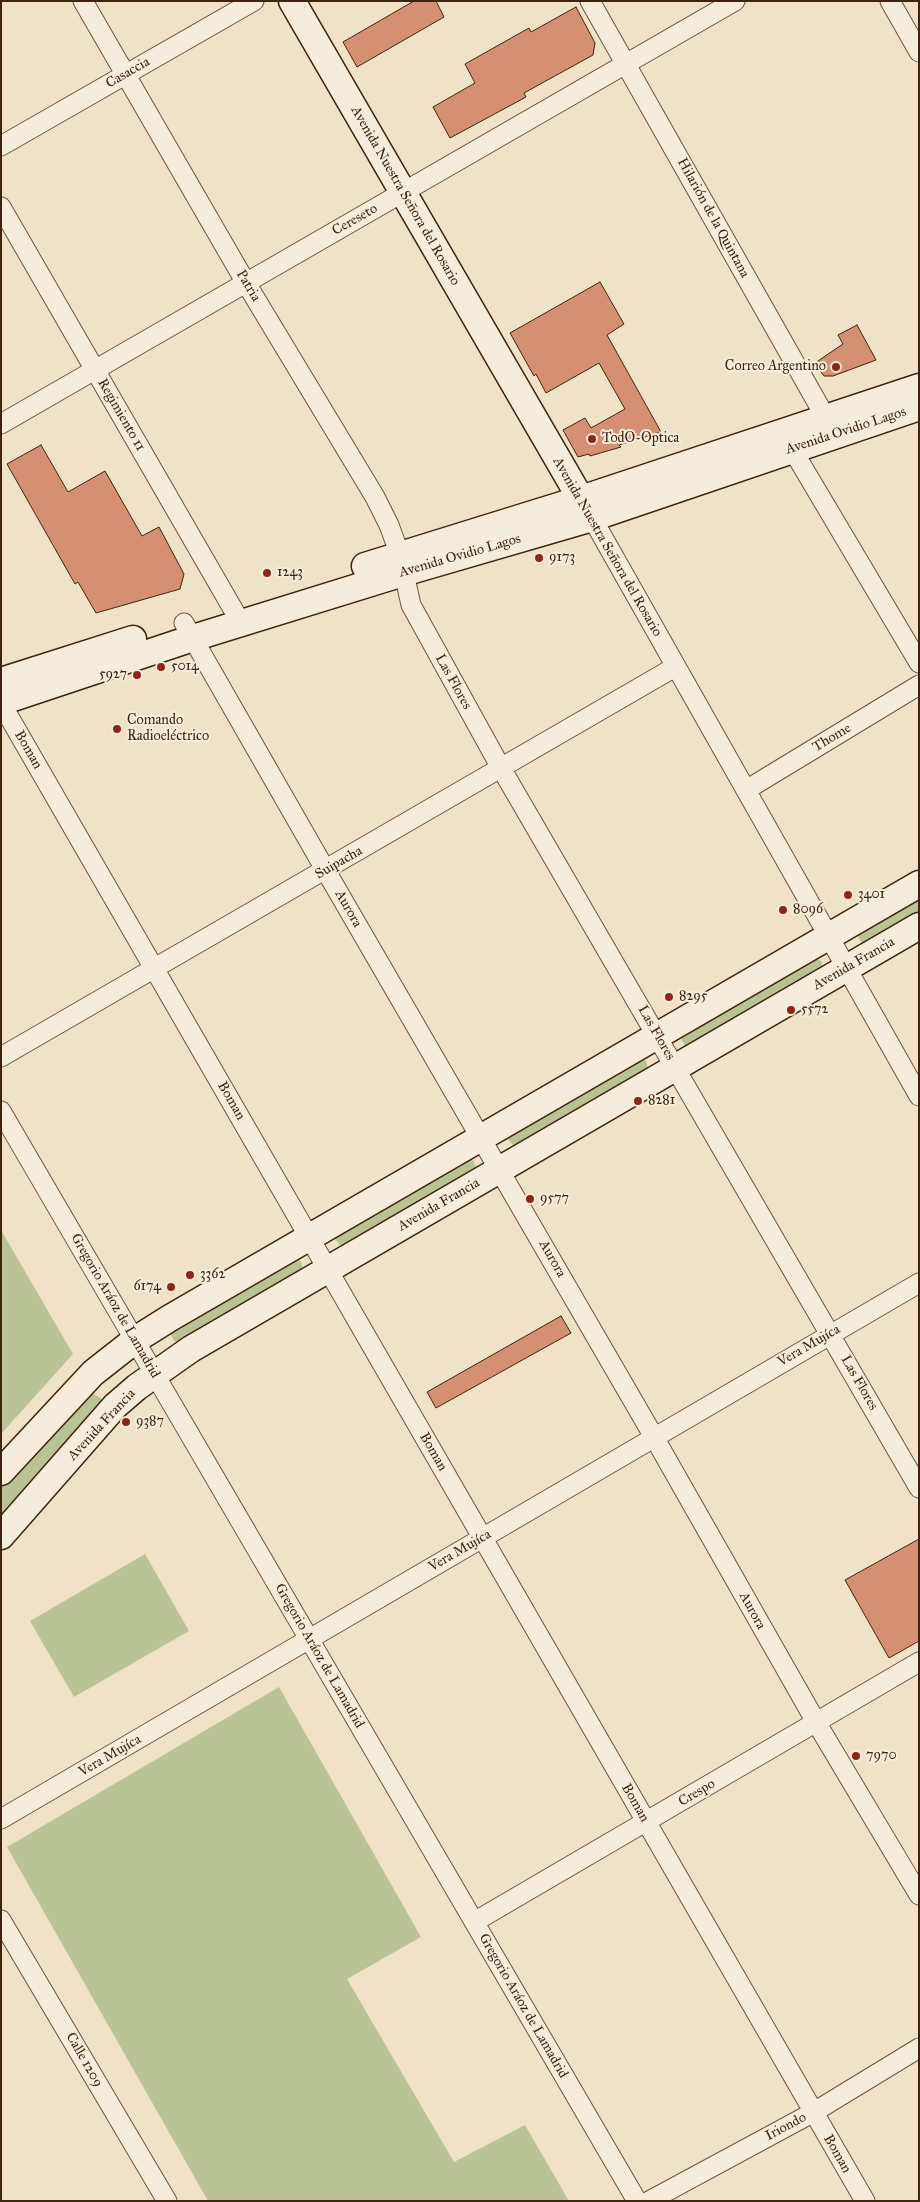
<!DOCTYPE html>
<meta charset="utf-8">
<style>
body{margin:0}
#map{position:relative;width:920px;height:2202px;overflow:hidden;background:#f0e2c7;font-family:"IM FELL Great Primer",serif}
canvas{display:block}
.frame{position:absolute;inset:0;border:2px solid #3f230c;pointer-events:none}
</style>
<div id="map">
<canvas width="920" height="2202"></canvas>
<div class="frame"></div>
</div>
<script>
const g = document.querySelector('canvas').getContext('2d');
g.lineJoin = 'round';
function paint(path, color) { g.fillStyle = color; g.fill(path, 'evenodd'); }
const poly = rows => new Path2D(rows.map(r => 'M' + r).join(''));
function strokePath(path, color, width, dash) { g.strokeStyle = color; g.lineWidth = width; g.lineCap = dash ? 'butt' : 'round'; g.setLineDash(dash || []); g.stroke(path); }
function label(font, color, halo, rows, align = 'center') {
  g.font = font + ' "IM FELL Great Primer",serif'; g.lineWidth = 4; g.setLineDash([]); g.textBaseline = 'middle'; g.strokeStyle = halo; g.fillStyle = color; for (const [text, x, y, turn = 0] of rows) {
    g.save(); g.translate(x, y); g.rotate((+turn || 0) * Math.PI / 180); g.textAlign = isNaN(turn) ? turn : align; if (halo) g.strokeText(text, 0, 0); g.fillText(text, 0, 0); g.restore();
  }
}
paint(poly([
 [919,892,919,919,867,944,861,942,858,936,859,930],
 [816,959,821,961,824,971,691,1048,685,1046,682,1040,682,1034],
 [642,1059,646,1061,649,1071,517,1147,512,1144,508,1139,509,1133],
 [469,1158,474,1161,476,1170,344,1247,339,1244,335,1239,336,1233],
 [1,1230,73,1354,1,1434],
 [296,1259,301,1261,303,1271,179,1343,174,1341,171,1335,171,1329],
 [89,1392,101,1398,102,1405,1,1523,1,1486,79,1399],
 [145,1554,189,1631,74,1697,30,1621],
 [279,1687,421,1937,347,1979,454,2162,525,2125,569,2201,208,2201,7,1847]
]), '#bac395');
const building = poly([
 [414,1,436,1,444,17,357,67,343,42,414,1],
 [576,7,595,43,593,55,524,93,526,97,450,138,433,107,475,83,465,64,529,28,531,32,576,7],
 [600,282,624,324,607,335,661,432,619,445,621,447,590,456,589,454,578,457,563,430,585,418,591,428,625,409,599,363,546,393,536,374,534,376,510,333,600,282],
 [857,325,876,360,833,376,824,376,815,363,843,344,838,335,857,325],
 [41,445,68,492,105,471,142,536,159,527,184,574,180,589,96,613,78,582,75,584,7,464,41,445],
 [561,1316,571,1333,436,1408,427,1392,561,1316],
 [919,1539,919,1641,889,1658,845,1580,919,1539]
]);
paint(building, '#d59074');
strokePath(building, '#3f230c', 1);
const street = poly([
 [83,1,246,283,375,497,389,525,400,555,411,605,501,768,919,1488],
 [590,1,831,427],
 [890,1,919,52],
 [1,146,254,1],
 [1,207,241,623],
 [1,424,735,1],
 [792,449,919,663],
 [592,518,919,1096],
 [184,623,326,871,654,1437,816,1722,919,1895],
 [1,703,865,2201],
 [746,790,919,685],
 [1,1057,675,667],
 [1,1111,637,2201],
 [1,1819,919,1283],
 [1,1920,167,2201],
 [474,1922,919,1662],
 [649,2201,814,2112,919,2048]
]);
const secondary = poly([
 [292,1,589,513],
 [365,566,581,499,919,387],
 [1,681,133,639],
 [1,702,193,638,403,573,592,518,919,407],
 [1,1472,93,1373,135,1340,170,1318,919,884],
 [1,1536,115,1406,137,1387,191,1349,919,926]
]);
strokePath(street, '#6b533b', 21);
strokePath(secondary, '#3f230c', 29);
strokePath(street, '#f5ecdb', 19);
strokePath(secondary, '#f5ecdb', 26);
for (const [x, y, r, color] of [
 [836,367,5,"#8f2418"],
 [592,439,5,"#8f2418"],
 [539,558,5,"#8f2418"],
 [267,573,5,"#8f2418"],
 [161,667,5,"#8f2418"],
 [137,675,5,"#8f2418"],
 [117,729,5,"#8f2418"],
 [848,895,5,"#8f2418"],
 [783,910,5,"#8f2418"],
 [669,997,5,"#8f2418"],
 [791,1010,5,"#8f2418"],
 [638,1101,5,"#8f2418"],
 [530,1199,5,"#8f2418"],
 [190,1275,5,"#8f2418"],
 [171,1287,5,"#8f2418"],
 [126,1422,5,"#8f2418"],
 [856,1756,5,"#8f2418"]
]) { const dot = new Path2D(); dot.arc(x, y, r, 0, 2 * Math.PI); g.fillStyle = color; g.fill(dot); strokePath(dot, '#f5ecdb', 2); }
label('14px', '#3f230c', '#f5ecdb', [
 ["Casaccia",128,73,-30],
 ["Avenida Nuestra Señora del Rosario",405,196,60],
 ["Hilarión de la Quintana",713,218,61],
 ["Cereseto",355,220,-30],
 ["Patria",248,286,59],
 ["Regimiento 11",121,415,60],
 ["Avenida Ovidio Lagos",846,431,-18],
 ["Avenida Nuestra Señora del Rosario",607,547,60],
 ["Avenida Ovidio Lagos",460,556,-16],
 ["Las Flores",453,682,61],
 ["Thome",832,738,-31],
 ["Boman",28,750,60],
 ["Suipacha",339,863,-30],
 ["Aurora",348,909,60],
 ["Avenida Francia",854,964,-30],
 ["Las Flores",656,1033,60],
 ["Boman",231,1101,60],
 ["Avenida Francia",439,1205,-30],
 ["Aurora",552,1259,60],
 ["Gregorio Aráoz de Lamadrid",115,1306,60],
 ["Vera Mujíca",809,1346,-30],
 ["Las Flores",859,1383,60],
 ["Avenida Francia",102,1425,-47],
 ["Boman",433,1452,60],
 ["Vera Mujíca",460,1551,-30],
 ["Aurora",752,1611,61],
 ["Gregorio Aráoz de Lamadrid",319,1656,60],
 ["Vera Mujíca",110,1756,-30],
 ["Crespo",697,1793,-31],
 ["Boman",635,1803,60],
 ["Gregorio Aráoz de Lamadrid",523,2006,60],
 ["Calle 1209",84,2060,60],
 ["Iriondo",786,2127,-28],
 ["Boman",837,2154,60]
]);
label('14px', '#3f230c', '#f5ecdb', [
 ["Correo Argentino",826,367,"right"],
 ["TodO-Optica",602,439],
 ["9173",549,558],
 ["1243",277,573],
 ["5014",171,667],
 ["5927",127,675,"right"],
 ["Comando",127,721],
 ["Radioeléctrico",127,737],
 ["3401",858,895],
 ["8096",793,910],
 ["8295",679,997],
 ["5572",801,1010],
 ["8281",648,1101],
 ["9577",540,1199],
 ["3362",200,1275],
 ["6174",161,1287,"right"],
 ["9387",136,1422],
 ["7970",866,1756]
], 'left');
</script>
